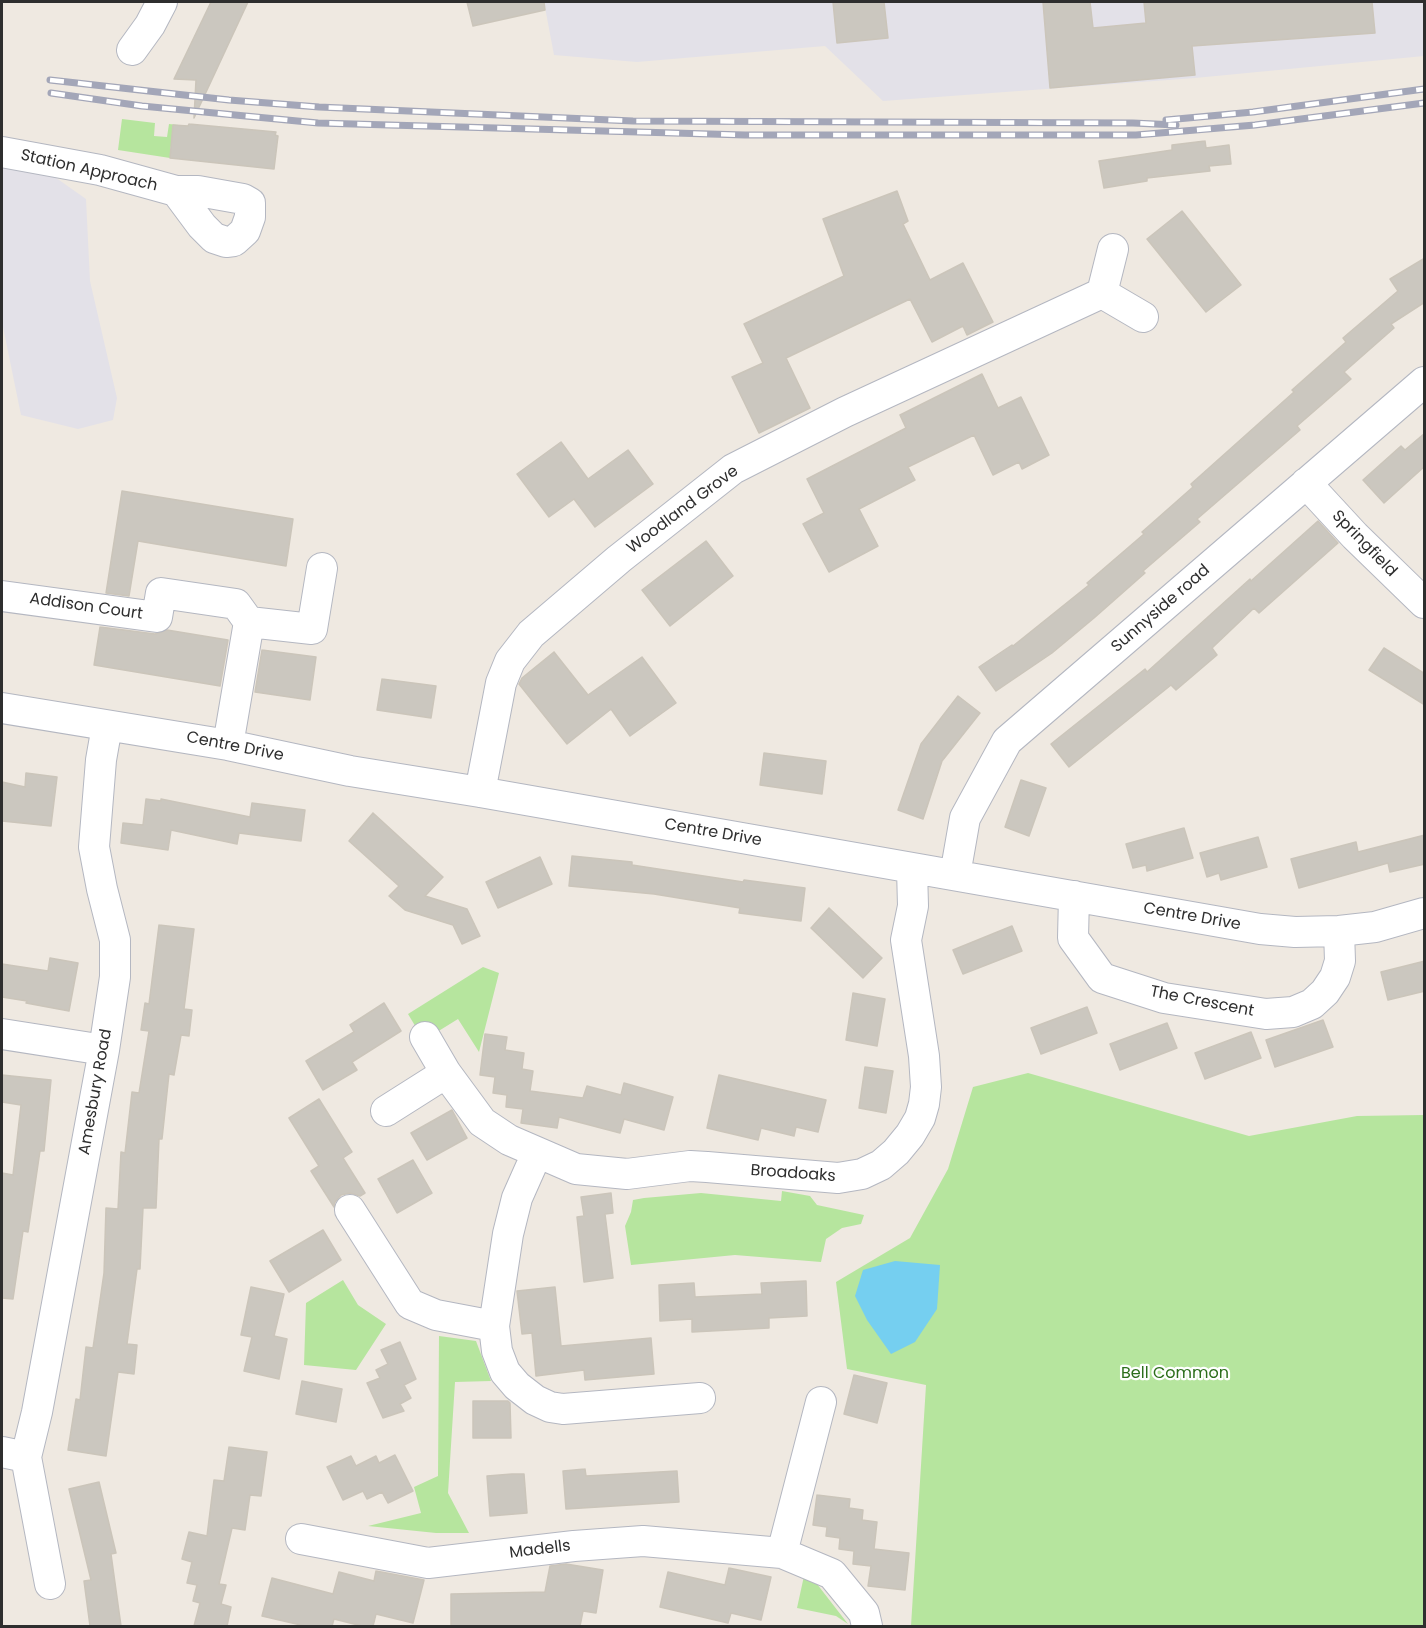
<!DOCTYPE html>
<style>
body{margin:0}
#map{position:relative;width:1426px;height:1628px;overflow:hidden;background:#efe9e1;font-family:Poppins,sans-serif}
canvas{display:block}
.frame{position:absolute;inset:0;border:3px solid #2e2e2e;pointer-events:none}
</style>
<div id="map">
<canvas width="1426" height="1628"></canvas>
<div class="frame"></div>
</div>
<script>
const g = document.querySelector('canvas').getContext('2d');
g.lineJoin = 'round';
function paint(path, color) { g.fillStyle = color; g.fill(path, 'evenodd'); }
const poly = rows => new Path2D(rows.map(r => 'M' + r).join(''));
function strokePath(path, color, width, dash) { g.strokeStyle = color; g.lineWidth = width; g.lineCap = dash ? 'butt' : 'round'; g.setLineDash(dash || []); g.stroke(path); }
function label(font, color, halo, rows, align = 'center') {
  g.font = font + ' Poppins,sans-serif'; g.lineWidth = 4.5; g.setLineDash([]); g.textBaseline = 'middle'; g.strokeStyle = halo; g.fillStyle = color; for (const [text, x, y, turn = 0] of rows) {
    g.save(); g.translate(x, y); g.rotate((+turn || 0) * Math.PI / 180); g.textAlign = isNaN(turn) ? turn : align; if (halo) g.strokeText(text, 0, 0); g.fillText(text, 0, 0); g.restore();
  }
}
paint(poly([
 [544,2,1424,2,1424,56,1195,78,883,101,825,46,637,62,554,55],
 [2,164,52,175,86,199,90,281,117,398,113,420,78,429,21,415,2,322]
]), '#e3e1e8');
paint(poly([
 [122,119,155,123,154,136,167,137,169,124,188,126,171,145,170,158,118,150],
 [483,967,499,973,479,1052,458,1019,437,1032,420,1034,408,1014],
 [1028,1073,1249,1136,1357,1116,1424,1115,1424,1626,911,1626,926,1385,847,1369,836,1282,910,1238,948,1169,973,1087],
 [782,1191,810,1196,817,1205,864,1215,861,1224,842,1228,826,1239,821,1262,735,1255,631,1265,625,1226,631,1212,633,1200,644,1198,701,1193,781,1201],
 [343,1280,358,1305,386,1324,356,1370,304,1365,306,1303],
 [439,1336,476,1341,491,1381,455,1382,448,1493,469,1533,436,1533,368,1526,421,1513,414,1487,438,1476],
 [804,1576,817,1584,848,1624,836,1616,797,1608]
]), '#b6e59e');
paint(poly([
 [895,1261,940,1265,937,1309,915,1342,891,1354,867,1320,855,1296,863,1270]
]), '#75cff0');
const building = poly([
 [211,2,248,2,194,118,196,80,174,79,211,2],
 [467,2,544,2,545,10,473,26,467,2],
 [833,2,884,2,888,38,837,43,833,2],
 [1043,2,1090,2,1093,28,1146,23,1144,2,1372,2,1375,33,1192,46,1195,75,1050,88,1043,2],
 [189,124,276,132,275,135,278,136,274,169,170,158,173,125,188,126,189,124],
 [1205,141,1206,148,1229,145,1231,164,1209,166,1210,171,1147,178,1147,181,1104,188,1099,161,1172,150,1172,145,1205,141],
 [897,191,908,221,903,224,930,280,963,263,993,322,967,335,963,326,932,342,910,299,786,358,810,408,759,433,732,377,763,363,744,324,844,276,823,219,897,191],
 [1182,211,1241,285,1206,312,1147,239,1182,211],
 [1425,258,1425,302,1391,324,1394,328,1344,372,1351,379,1297,426,1300,430,1197,519,1200,522,1143,571,1145,573,1094,618,1052,653,996,691,979,667,1012,645,1013,646,1089,585,1087,583,1144,534,1142,532,1193,487,1191,484,1294,392,1292,390,1346,342,1343,338,1398,291,1390,279,1425,258],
 [982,374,998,408,1021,397,1049,455,1022,469,1019,462,993,475,974,435,908,467,915,480,859,509,878,546,829,572,803,524,824,513,807,479,906,428,900,415,982,374],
 [1425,433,1425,466,1384,503,1363,480,1401,446,1405,450,1425,433],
 [561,442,588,479,628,450,653,484,595,527,574,499,549,517,517,474,561,442],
 [122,491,293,519,286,566,138,541,129,596,106,593,122,491],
 [1318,521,1338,543,1259,613,1254,608,1212,648,1217,655,1176,690,1171,685,1069,767,1051,744,1145,669,1147,672,1250,579,1251,581,1318,521],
 [706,541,733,576,670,626,642,590,706,541],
 [100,627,155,634,167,630,228,640,220,686,94,665,100,627],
 [1384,648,1425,674,1425,705,1369,670,1384,648],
 [262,650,316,657,310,700,255,692,262,650],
 [554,652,588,695,642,657,676,703,630,736,611,709,567,744,519,684,522,678,554,652],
 [382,679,436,686,431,718,377,710,382,679],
 [958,696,980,713,942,761,923,819,898,810,921,744,958,696],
 [764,753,826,761,822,794,760,785,764,753],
 [26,773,57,777,51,826,2,821,2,782,25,787,26,773],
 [1021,780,1046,788,1029,836,1005,827,1021,780],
 [146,799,161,801,161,799,250,817,252,803,305,810,301,841,239,833,237,844,171,830,168,850,121,843,123,823,143,825,146,799],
 [373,813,443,877,425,896,467,909,480,936,462,944,453,925,405,910,389,896,399,886,349,841,373,813],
 [1184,828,1193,858,1147,871,1146,865,1133,868,1126,844,1184,828],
 [1425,835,1425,864,1390,872,1388,863,1299,888,1291,859,1356,842,1358,852,1425,835],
 [1258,837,1267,867,1221,880,1219,873,1207,877,1200,853,1258,837],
 [572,856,632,862,632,865,743,882,744,880,805,888,801,921,739,913,740,908,654,894,569,886,572,856],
 [540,857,552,884,498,908,486,882,540,857],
 [829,908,882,958,863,978,811,928,829,908],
 [159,925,194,929,184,1009,192,1010,189,1036,181,1035,174,1075,169,1074,162,1139,159,1139,156,1208,143,1208,140,1269,137,1269,127,1344,137,1345,134,1374,118,1372,106,1456,68,1450,76,1399,80,1400,86,1347,93,1348,104,1273,106,1208,118,1209,121,1152,125,1153,132,1092,139,1093,149,1031,141,1030,145,1003,149,1004,159,925],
 [1012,926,1022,951,963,974,953,950,1012,926],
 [50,958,78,963,69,1011,26,1003,27,1001,2,997,2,964,48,971,50,958],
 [1425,961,1425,991,1388,1000,1381,972,1425,961],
 [853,993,885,999,877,1046,846,1040,853,993],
 [384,1003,401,1031,352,1062,357,1070,323,1090,306,1061,354,1032,350,1025,384,1003],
 [1087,1007,1097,1033,1041,1054,1031,1028,1087,1007],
 [1323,1020,1333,1047,1275,1067,1266,1040,1323,1020],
 [1167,1023,1177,1048,1120,1070,1110,1044,1167,1023],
 [1251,1032,1261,1058,1205,1079,1195,1053,1251,1032],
 [485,1034,507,1037,505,1050,524,1053,522,1069,533,1071,530,1091,583,1098,587,1086,621,1095,624,1083,673,1097,664,1130,624,1119,620,1133,559,1117,557,1128,521,1123,523,1109,506,1107,507,1095,493,1093,495,1077,480,1075,485,1034],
 [865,1067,893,1071,886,1113,859,1108,865,1067],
 [2,1075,51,1080,44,1151,40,1151,28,1232,23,1231,13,1299,2,1298,2,1173,13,1175,21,1105,2,1102,2,1075],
 [719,1075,826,1100,818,1132,796,1127,794,1136,761,1128,758,1140,707,1128,719,1075],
 [319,1099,352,1152,343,1158,365,1193,360,1196,350,1193,341,1195,335,1202,334,1207,311,1171,319,1166,289,1118,319,1099],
 [452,1110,467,1138,427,1160,411,1133,452,1110],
 [413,1160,432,1193,397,1213,378,1179,413,1160],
 [611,1193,613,1213,605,1214,613,1278,584,1282,577,1217,584,1216,581,1197,611,1193],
 [323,1230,341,1260,289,1292,270,1261,323,1230],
 [806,1281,807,1316,769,1318,769,1328,692,1332,692,1319,660,1321,659,1285,694,1283,695,1297,762,1294,761,1283,806,1281],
 [251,1287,284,1294,274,1336,287,1339,279,1379,244,1371,252,1337,241,1335,251,1287],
 [555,1287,561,1346,651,1338,654,1374,585,1380,584,1370,536,1376,532,1333,522,1334,517,1291,555,1287],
 [400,1342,416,1379,404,1385,411,1398,400,1404,404,1411,383,1418,367,1383,380,1378,376,1370,388,1364,381,1350,400,1342],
 [854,1375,887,1383,877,1423,844,1414,854,1375],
 [302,1381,342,1389,336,1422,296,1414,302,1381],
 [473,1401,508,1401,510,1403,511,1438,473,1438,473,1401],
 [229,1447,267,1452,261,1496,250,1495,245,1530,232,1528,219,1584,226,1585,221,1604,231,1607,227,1626,194,1626,200,1603,193,1601,197,1585,187,1583,192,1562,182,1559,189,1532,207,1536,214,1480,224,1481,229,1447],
 [395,1455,413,1491,388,1503,382,1492,367,1499,363,1491,343,1500,327,1467,351,1456,356,1466,376,1456,379,1463,395,1455],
 [585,1469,586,1476,677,1471,679,1502,566,1509,563,1471,585,1469],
 [512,1474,524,1474,527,1513,490,1516,487,1476,512,1474],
 [99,1482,116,1553,111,1554,121,1626,90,1626,84,1581,91,1580,69,1489,99,1482],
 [817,1495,850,1499,849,1508,863,1510,862,1520,877,1522,874,1549,909,1553,905,1590,868,1586,871,1566,853,1564,854,1551,839,1549,840,1538,826,1536,827,1527,813,1525,817,1495],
 [566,1564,603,1570,596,1613,583,1611,580,1626,451,1626,451,1594,545,1592,550,1566,566,1564],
 [729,1568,771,1577,761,1620,731,1613,728,1623,660,1607,668,1572,725,1585,729,1568],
 [376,1571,424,1580,413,1623,376,1614,373,1626,362,1626,334,1619,332,1626,305,1626,262,1616,272,1578,333,1594,339,1572,374,1581,376,1571]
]);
paint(building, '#cbc7bf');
strokePath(building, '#cbc5ba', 1.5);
const minor = poly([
 [132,50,150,25,162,2],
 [2,152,100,170,176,191,198,191,243,199,250,203,250,217,245,231,234,241,226,242,214,238,202,226,176,191],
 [1102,293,1143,317],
 [1102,293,1113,249],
 [1306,483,1355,536,1424,603],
 [2,596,157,617,161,593,236,604,249,622],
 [2,708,228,745,350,771,480,792,1260,929,1295,932,1339,931,1375,927,1424,913],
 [228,745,249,622,312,629,322,568],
 [480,792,501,683,510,661,531,634,619,559,733,469,845,412,1102,293],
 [955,875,965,818,1007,741,1424,382],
 [1074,896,1073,938,1102,978,1164,998,1266,1014,1293,1012,1312,1004,1325,992,1335,977,1340,961,1339,931],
 [2,1034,104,1050],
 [425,1037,446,1073,482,1122,509,1140,576,1169,627,1174,690,1166,707,1167,838,1178,862,1174,881,1165,896,1152,910,1135,920,1118,924,1104,926,1087,924,1056,906,940,913,906,912,869],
 [386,1111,446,1073],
 [537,1153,517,1198,508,1234,494,1326,497,1351,505,1372,517,1386,535,1400,550,1407,563,1409,700,1398],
 [350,1210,410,1304,436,1315,494,1326],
 [2,1452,26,1457],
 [301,1539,428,1563,574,1546,643,1541,782,1553,832,1574,864,1613,867,1626],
 [782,1553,821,1402],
 [50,1584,26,1457,37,1412,104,1050,115,977,115,940,102,889,94,847,101,760,107,726]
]);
strokePath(minor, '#b4b7c1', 32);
strokePath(minor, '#fff', 30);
const rail = poly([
 [50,80,229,100,319,107,633,121,1133,123,1176,125],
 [51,93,142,106,318,123,745,135,1136,135,1255,125,1424,103],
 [1166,120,1253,112,1424,89]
]);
strokePath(rail, '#a3a6b8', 7);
strokePath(rail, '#fff', 4.5, [14]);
label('16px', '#2e2e2e', '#fff', [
 ["Station Approach",89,171,13],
 ["Woodland Grove",683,510,-37],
 ["Springfield",1364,544,46],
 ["Addison Court",86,607,8],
 ["Sunnyside road",1161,609,-41],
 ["Centre Drive",235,747,11],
 ["Centre Drive",713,833,10],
 ["Centre Drive",1192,917,10],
 ["The Crescent",1202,1002,11],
 ["Amesbury Road",96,1092,-80],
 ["Broadoaks",793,1174,4],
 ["Madells",540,1550,-7]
]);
label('16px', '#2c6e1b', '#fff', [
 ["Bell Common",1175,1374]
]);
</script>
